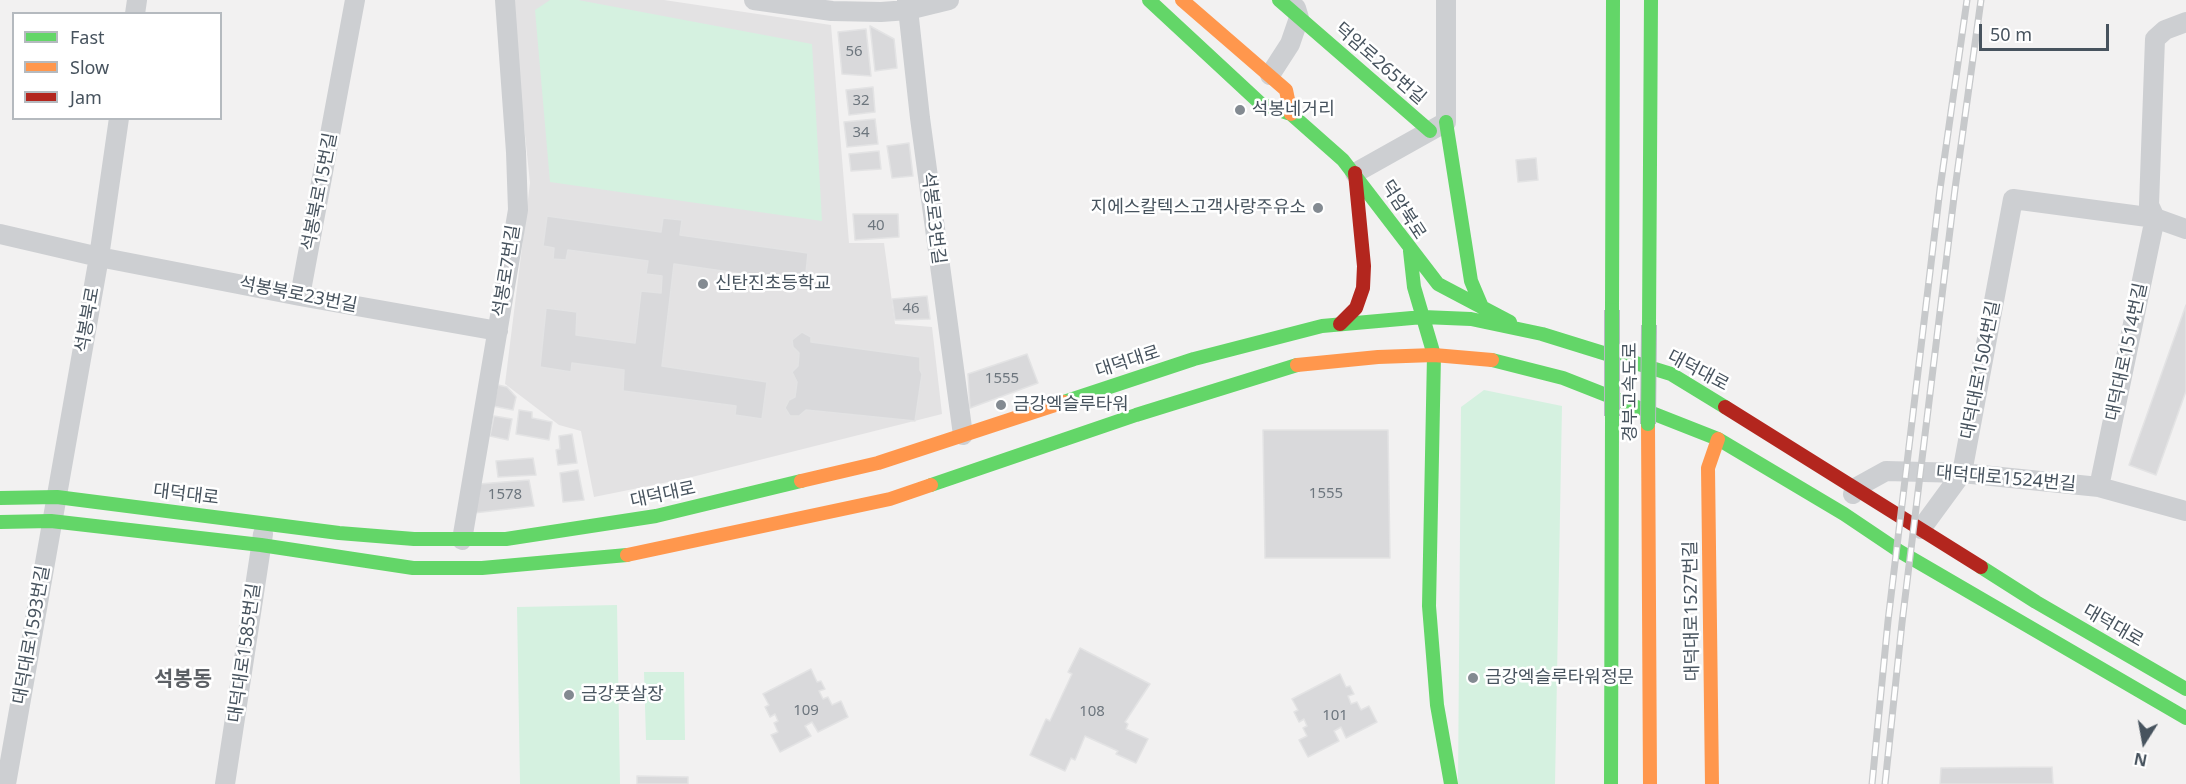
<!DOCTYPE html>
<meta charset="utf-8">
<style>
body{margin:0}
#map{position:relative;width:2186px;height:784px;overflow:hidden;background:#f2f1f1;font-family:"Noto Sans",sans-serif}
canvas{display:block}
.legend{position:absolute;left:12px;top:12px;width:210px;height:108px;box-sizing:border-box;background:#fff;border:2px solid #b5babf;margin:0;padding:8px 10px;list-style:none;font-size:18px;color:#47535e}
.legend li{display:flex;align-items:center;gap:12px;height:30px}
.legend b{width:30px;border:2px solid #b5babf}
.north{position:absolute;left:2114px;top:712px;width:60px;height:60px;-webkit-text-stroke:4px #fff;paint-order:stroke;rotate:191deg;font-size:16px;font-weight:700;line-height:24px;text-align:center;color:#47535e}
.north::after{content:'';display:block;margin:auto;width:21px;height:27px;background:#47535e;clip-path:polygon(50% 0,100% 100%,50% 72%,0 100%)}
.scale{position:absolute;left:1979px;top:24px;width:130px;height:27px;box-sizing:border-box;border:3px solid #47535e;border-top:0;padding-left:8px;font-size:18px;line-height:21px;white-space:nowrap;color:#47535e;-webkit-text-stroke:4px #fff;paint-order:stroke}
</style>
<div id="map">
<canvas width="2186" height="784"></canvas>
<ul class="legend">
<li><b style="height:8px;background:#63d668"></b>Fast</li>
<li><b style="height:8px;background:#ff974d"></b>Slow</li>
<li><b style="height:8px;background:#b3261e"></b>Jam</li>
</ul>
<div class="north">N</div>
<div class="scale">50 m</div>
</div>
<script>
const g = document.querySelector('canvas').getContext('2d');
g.lineJoin = 'round';
function paint(path, color) { g.fillStyle = color; g.fill(path, 'evenodd'); }
const poly = rows => new Path2D(rows.map(r => 'M' + r).join(''));
function strokePath(path, color, width, dash) { g.strokeStyle = color; g.lineWidth = width; g.lineCap = dash ? 'butt' : 'round'; g.setLineDash(dash || []); g.stroke(path); }
function label(font, color, halo, rows, align = 'center') {
  g.font = font + ' "Noto Sans","Noto Sans KR",sans-serif'; g.lineWidth = 5; g.setLineDash([]); g.textBaseline = 'middle'; g.strokeStyle = halo; g.fillStyle = color; for (const [text, x, y, turn = 0] of rows) {
    g.save(); g.translate(x, y); g.rotate((+turn || 0) * Math.PI / 180); g.textAlign = isNaN(turn) ? turn : align; if (halo) g.strokeText(text, 0, 0); g.fillText(text, 0, 0); g.restore();
  }
}
paint(poly([
 [511,0,664,0,831,25,849,243,884,243,895,324,932,327,942,414,688,478,594,497,581,431,559,425,505,384,530,183]
]), '#e3e2e3');
paint(poly([
 [550,0,578,0,812,44,822,221,550,182,535,10],
 [1484,390,1562,406,1555,784,1458,784,1461,407],
 [617,605,620,784,520,784,517,607],
 [644,672,684,672,685,740,646,740]
]), '#d5f1e0');
const building = poly([
 [870,26,894,39,897,68,875,71,870,26],
 [866,29,871,76,842,74,838,32,866,29],
 [873,87,875,112,849,115,846,90,873,87],
 [875,119,878,144,847,147,844,122,875,119],
 [909,143,913,176,892,178,887,146,909,143],
 [879,151,881,169,851,171,849,154,879,151],
 [1536,158,1538,180,1518,182,1516,160,1536,158],
 [853,214,898,214,899,237,855,240,853,214],
 [547,216,661,232,663,218,682,220,680,235,808,253,805,283,674,264,662,366,767,382,762,419,735,415,736,406,623,391,624,370,572,363,571,372,540,367,546,308,577,312,576,335,635,343,641,291,661,293,662,276,646,274,648,261,568,250,566,260,553,259,554,248,543,246,547,216],
 [927,296,930,319,895,320,892,299,927,296],
 [2186,305,2186,391,2156,475,2129,465,2186,305],
 [802,332,811,337,811,342,920,357,920,370,922,374,915,421,806,410,799,416,790,416,785,408,789,400,795,397,797,382,792,372,798,366,799,353,793,347,792,340,802,332],
 [1027,354,1038,383,970,408,968,374,1027,354],
 [498,385,507,387,516,397,513,410,493,406,498,385],
 [519,410,532,412,532,418,552,422,549,440,516,434,519,410],
 [494,416,512,419,508,440,490,436,494,416],
 [1263,430,1388,430,1390,558,1265,558,1263,430],
 [572,434,577,463,558,465,556,450,560,449,559,436,572,434],
 [533,458,536,475,498,477,496,461,533,458],
 [578,470,584,500,563,502,560,473,578,470],
 [529,480,534,506,474,513,479,484,529,480],
 [1080,648,1150,684,1125,722,1128,724,1126,729,1148,739,1136,763,1116,754,1118,751,1085,736,1075,760,1071,758,1065,771,1030,755,1046,719,1050,721,1072,674,1068,672,1080,648],
 [811,669,817,682,821,681,825,689,819,691,823,699,828,697,832,705,841,701,848,717,818,732,812,722,805,726,811,736,780,752,771,735,778,732,774,723,778,721,775,714,770,717,765,707,769,705,763,694,811,669],
 [1340,674,1346,687,1350,686,1354,694,1348,696,1351,704,1357,702,1361,710,1369,706,1377,722,1346,738,1341,727,1334,731,1339,741,1308,757,1299,740,1307,736,1303,728,1307,726,1304,719,1299,722,1294,712,1298,710,1292,699,1340,674],
 [2052,767,2053,784,1940,784,1941,768,2052,767],
 [637,776,688,777,688,784,637,784,637,776]
]);
paint(building, '#d9d9db');
strokePath(building, '#e3e3e4', 1.5);
strokePath(poly([
 [754,0,832,11,881,12,908,10,949,0],
 [907,0,920,118,963,435],
 [135,14,137,0],
 [1270,75,1290,44,1299,18,1296,8],
 [1355,173,1446,122,1446,0],
 [0,234,99,257,300,296,498,331],
 [300,296,355,0],
 [2099,487,2155,218,2149,205,2155,39,2165,30,2186,22],
 [1853,494,1857,487,1886,471,1962,473,2099,487,2186,511],
 [1921,529,1962,473,2013,199,2155,218,2186,229],
 [462,540,518,210,516,152,505,0],
 [6,784,99,257,119,118],
 [225,784,263,534]
]), '#cdcfd2', 20);
strokePath(poly([
 [1149,0,1261,104,1291,114,1343,160,1438,284,1510,322],
 [1279,0,1430,131],
 [1446,122,1471,281,1482,307],
 [1410,251,1414,287,1434,355,1429,606,1437,705,1451,784],
 [1612,310,1613,0],
 [1649,325,1651,0],
 [1492,360,1563,378,1718,439,1844,514,1899,551,2186,718],
 [1064,402,1194,359,1322,326,1423,317,1471,319,1542,334,1671,374,1725,407],
 [931,485,1136,415,1297,365],
 [0,498,57,497,339,533,414,539,506,539,656,516,801,481],
 [0,522,51,521,261,545,413,568,482,568,627,555],
 [1981,567,2036,602,2186,689],
 [1611,784,1612,416]
]), '#63d668', 14);
strokePath(poly([
 [1182,0,1286,90,1291,114],
 [1297,365,1378,357,1434,355,1492,360],
 [1648,424,1650,784],
 [801,481,878,463,1064,402],
 [627,555,890,499,931,485],
 [1712,784,1708,468,1718,439]
]), '#ff974d', 14);
strokePath(poly([
 [1340,324,1356,308,1363,288,1364,266,1355,173],
 [1725,407,1981,567]
]), '#b3261e', 14);
const rail = poly([
 [1872,784,1888,621,1940,189,1967,0],
 [1885,784,1902,623,1955,189,1981,0]
]);
strokePath(rail, '#c7c9cb', 7);
strokePath(rail, '#fff', 4.5, [14]);
const fastBridge = poly([
 [1612,310,1612,416],
 [1648,424,1649,325]
]);
strokePath(fastBridge, '#b6bbc1', 16, []);
strokePath(fastBridge, '#63d668', 14);
for (const [x, y, r, color] of [
 [1240,110,6,"#838a91"],
 [1318,208,6,"#838a91"],
 [703,284,6,"#838a91"],
 [1001,405,6,"#838a91"],
 [1473,678,6,"#838a91"],
 [569,695,6,"#838a91"]
]) { const dot = new Path2D(); dot.arc(x, y, r, 0, 2 * Math.PI); g.fillStyle = color; g.fill(dot); strokePath(dot, '#fff', 2); }
label('15px', '#6d767e', null, [
 ["56",854,52],
 ["32",861,101],
 ["34",861,133],
 ["40",876,226],
 ["46",911,309],
 ["1555",1002,379],
 ["1555",1326,494],
 ["1578",505,495],
 ["109",806,711],
 ["108",1092,712],
 ["101",1335,716]
]);
label('18px', '#47535e', '#fff', [
 ["덕암로265번길",1380,64,41],
 ["석봉북로15번길",320,192,-79],
 ["덕암북로",1403,210,57],
 ["석봉로3번길",933,218,83],
 ["석봉로7번길",507,271,-81],
 ["석봉북로23번길",298,295,11],
 ["석봉북로",88,320,-80],
 ["대덕대로1514번길",2127,352,-78],
 ["대덕대로",1128,362,-18],
 ["대덕대로1504번길",1981,370,-79],
 ["대덕대로",1698,371,28],
 ["경부고속도로",1631,392,-90],
 ["대덕대로1524번길",2006,479,5],
 ["대덕대로",186,495,7],
 ["대덕대로",663,495,-12],
 ["대덕대로1527번길",1692,611,-91],
 ["대덕대로",2113,626,30],
 ["대덕대로1593번길",32,635,-80],
 ["대덕대로1585번길",245,653,-82]
]);
label('18px', '#47535e', '#fff', [
 ["석봉네거리",1252,110],
 ["지에스칼텍스고객사랑주유소",1306,208,"right"],
 ["신탄진초등학교",715,284],
 ["금강엑슬루타워",1013,405],
 ["금강엑슬루타워정문",1485,678],
 ["금강풋살장",581,695]
], 'left');
label('bold 21px', '#5c6065', '#fff', [
 ["석봉동",183,680]
]);
</script>
